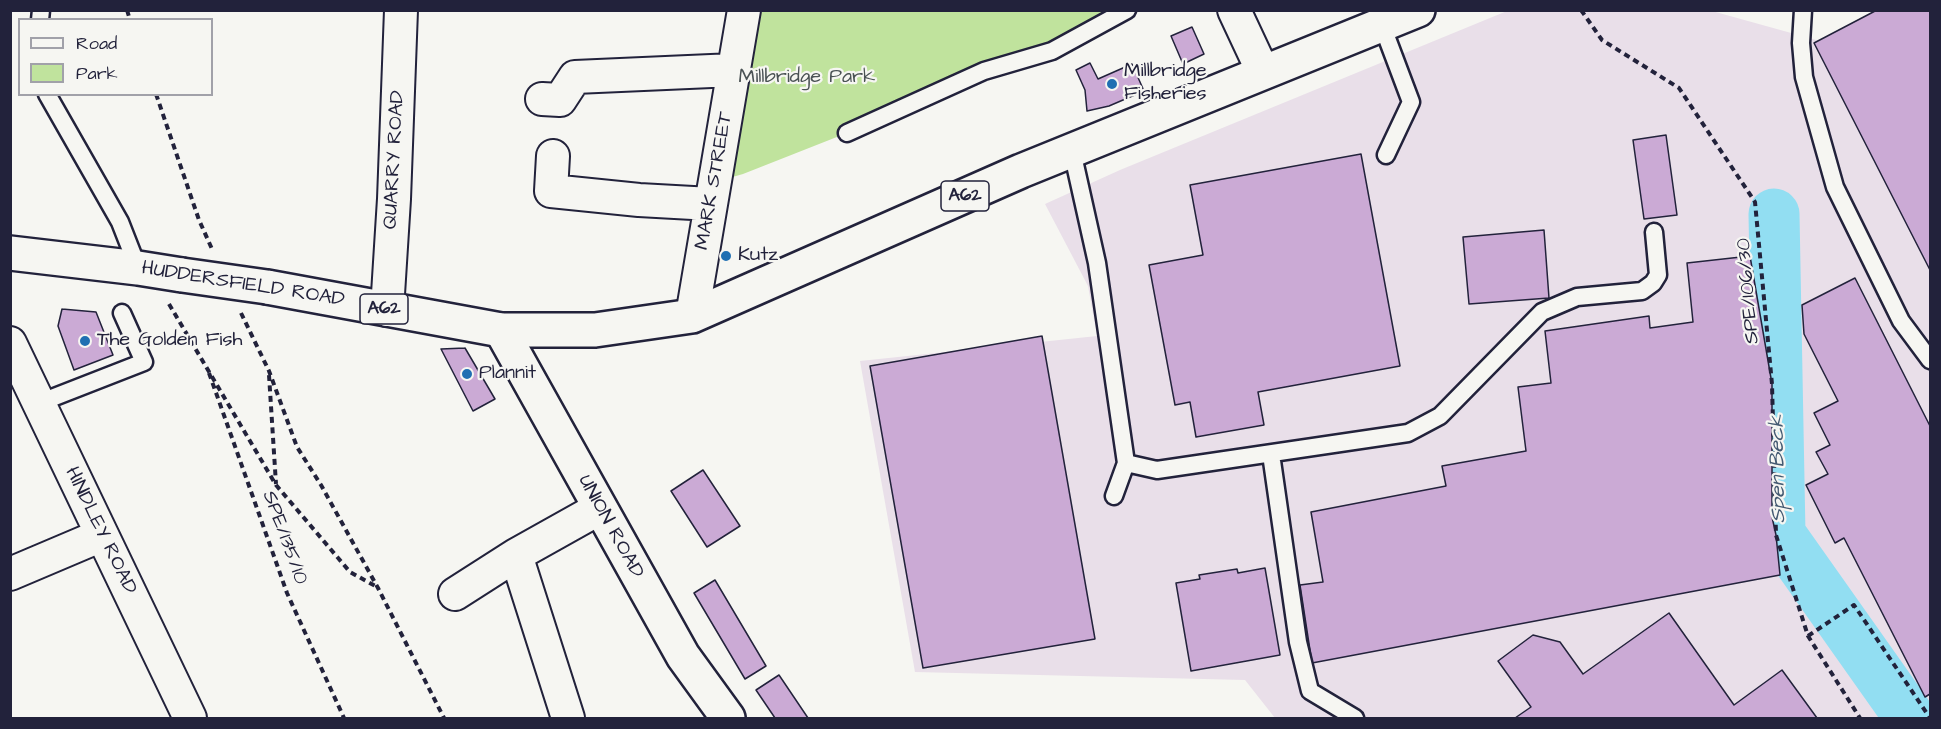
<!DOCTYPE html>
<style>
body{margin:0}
#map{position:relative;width:1941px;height:729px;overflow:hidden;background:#f6f6f2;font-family:"Architects Daughter",sans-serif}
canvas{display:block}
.frame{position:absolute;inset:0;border:12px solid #22223b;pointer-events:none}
.legend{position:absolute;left:18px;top:18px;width:195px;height:78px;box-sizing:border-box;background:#f6f6f2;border:2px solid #a1a1a9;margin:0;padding:8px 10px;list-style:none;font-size:18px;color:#22223b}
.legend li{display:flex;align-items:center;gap:12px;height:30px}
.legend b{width:30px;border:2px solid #a1a1a9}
</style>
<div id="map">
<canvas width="1941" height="729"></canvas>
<div class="frame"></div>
<ul class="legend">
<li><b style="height:8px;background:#f6f6f2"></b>Road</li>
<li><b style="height:16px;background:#c0e39d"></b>Park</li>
</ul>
</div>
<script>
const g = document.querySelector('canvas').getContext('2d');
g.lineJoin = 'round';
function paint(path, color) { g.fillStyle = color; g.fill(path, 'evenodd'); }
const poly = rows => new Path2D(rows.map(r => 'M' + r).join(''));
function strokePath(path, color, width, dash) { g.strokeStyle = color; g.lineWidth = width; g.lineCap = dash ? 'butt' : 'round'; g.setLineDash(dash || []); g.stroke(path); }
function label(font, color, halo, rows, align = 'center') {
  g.font = font + ' "Architects Daughter",sans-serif'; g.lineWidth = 4.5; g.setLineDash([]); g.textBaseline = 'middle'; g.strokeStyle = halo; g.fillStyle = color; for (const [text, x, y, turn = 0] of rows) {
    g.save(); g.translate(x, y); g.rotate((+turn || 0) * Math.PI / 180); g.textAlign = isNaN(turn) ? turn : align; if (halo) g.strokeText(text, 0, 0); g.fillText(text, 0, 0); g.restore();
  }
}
paint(poly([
 [1507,11,1712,11,1820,41,1889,11,1930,11,1930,718,1275,718,1245,680,915,672,860,361,1097,336,1088,286,1045,204,1120,170]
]), '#e9dfe9');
paint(poly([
 [751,11,1115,11,1046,43,982,63,847,133,743,174,722,180]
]), '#c0e39d');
strokePath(poly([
 [1774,214,1780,534,1910,718]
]), '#92def2', 51);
const building = poly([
 [1877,10,1930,10,1930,270,1814,43,1877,10],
 [1192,27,1204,54,1183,64,1171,36,1192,27],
 [1090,63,1098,79,1132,64,1144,91,1109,106,1087,111,1085,90,1076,70,1090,63],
 [1666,135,1677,215,1644,219,1633,140,1666,135],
 [1361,154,1400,366,1258,392,1264,425,1196,437,1190,402,1175,405,1149,265,1203,255,1190,185,1361,154],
 [1544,230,1549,298,1469,304,1463,237,1544,230],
 [1750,256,1772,384,1772,517,1776,535,1780,575,1312,663,1300,585,1323,582,1311,512,1446,486,1442,466,1526,451,1518,387,1551,383,1545,331,1649,316,1650,328,1693,322,1687,263,1750,256],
 [1855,278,1930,426,1930,694,1925,697,1844,538,1835,543,1806,485,1828,474,1816,452,1830,445,1814,413,1838,401,1804,334,1802,305,1855,278],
 [62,309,96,312,113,355,74,370,58,326,62,309],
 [1042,336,1095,639,923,668,870,366,1042,336],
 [465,348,495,399,473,411,441,349,465,348],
 [703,470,740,526,707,547,671,491,703,470],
 [1265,568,1280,655,1191,671,1176,583,1200,579,1199,575,1237,569,1238,573,1265,568],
 [715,580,766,666,745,679,694,593,715,580],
 [1669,613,1734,705,1782,670,1817,718,1515,718,1531,707,1498,661,1533,635,1560,642,1583,674,1669,613],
 [779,675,808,718,775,718,756,690,779,675]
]);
paint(building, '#cbaad5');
strokePath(building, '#22223b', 1.5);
const service = poly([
 [1803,10,1801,43,1804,77,1835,187,1901,321,1930,360],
 [40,20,41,10],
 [1382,25,1411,102,1386,155],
 [47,94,120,222,138,268],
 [847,133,984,71,1052,51,1127,10],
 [1072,151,1097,263,1126,463,1114,496],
 [39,403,144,362,122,313],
 [1271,454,1298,642,1310,691,1355,718],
 [1126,463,1157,470,1408,433,1440,416,1542,312,1577,297,1642,291,1653,283,1658,275,1654,232]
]);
const minor = poly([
 [1234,10,1263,72],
 [542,99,560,100,575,77,734,70],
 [553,156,551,191,639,200,711,204],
 [387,310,394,199,401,10],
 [692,316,744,10],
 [10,343,190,718],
 [10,574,102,535],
 [455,594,516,555],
 [568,718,516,555,600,508]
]);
const tertiary = poly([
 [501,330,683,656,728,718]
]);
const primary = poly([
 [10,253,138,268,182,275],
 [267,287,501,330,595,330,692,316,1021,171,1418,10]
]);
strokePath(service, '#22223b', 21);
strokePath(minor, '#22223b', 36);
strokePath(tertiary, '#22223b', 38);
strokePath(primary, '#22223b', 38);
strokePath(poly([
 [127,10,130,20],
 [1581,10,1602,40,1679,88,1755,202,1772,384,1776,535,1808,636,1860,718],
 [156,94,199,220,212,249],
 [169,304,276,485,350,572,377,587],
 [241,313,269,371,297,447,321,485,378,588,444,718],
 [209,373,287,593,344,718],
 [269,375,276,484],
 [1808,636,1854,605,1930,718]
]), '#22223b', 4, [6, 4.5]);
strokePath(service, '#f6f6f2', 16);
strokePath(minor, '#f6f6f2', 32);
strokePath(tertiary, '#f6f6f2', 33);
strokePath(primary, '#f6f6f2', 33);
const primaryBridge = poly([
 [182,275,267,287]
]);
strokePath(primaryBridge, '#22223b', 38, []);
strokePath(primaryBridge, '#f6f6f2', 33);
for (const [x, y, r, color] of [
 [1112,84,6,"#1f6fb2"],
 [726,256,6,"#1f6fb2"],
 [85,341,6,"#1f6fb2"],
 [467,374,6,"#1f6fb2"]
]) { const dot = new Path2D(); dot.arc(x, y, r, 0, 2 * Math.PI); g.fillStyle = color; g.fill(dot); strokePath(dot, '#f6f6f2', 2); }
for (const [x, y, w] of [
 [965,196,48],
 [384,309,48]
]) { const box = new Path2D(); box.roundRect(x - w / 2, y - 15, w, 30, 4.5); g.fillStyle = '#f6f6f2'; g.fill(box); strokePath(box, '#22223b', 1.5); }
label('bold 18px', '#22223b', null, [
 ["A62",965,196],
 ["A62",384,309]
]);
label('20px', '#22223b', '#f6f6f2', [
 ["Millbridge",1124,72],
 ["Fisheries",1124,95],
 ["Kutz",738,256],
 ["The Golden Fish",97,341],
 ["Plannit",479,374]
], 'left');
label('20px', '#4a5254', '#f6f6f2', [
 ["Millbridge Park",807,78]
]);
label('20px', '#22223b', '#f6f6f2', [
 ["QUARRY ROAD",395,160,-87],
 ["MARK STREET",715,181,-80],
 ["HUDDERSFIELD ROAD",243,285,9],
 ["SPE/106/30",1749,291,-95],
 ["UNION ROAD",610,527,61],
 ["HINDLEY ROAD",100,531,64],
 ["SPE/135/10",284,538,70]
]);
label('italic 21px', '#445a72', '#f6f6f2', [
 ["Spen Beck",1779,469,-91]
]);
</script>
